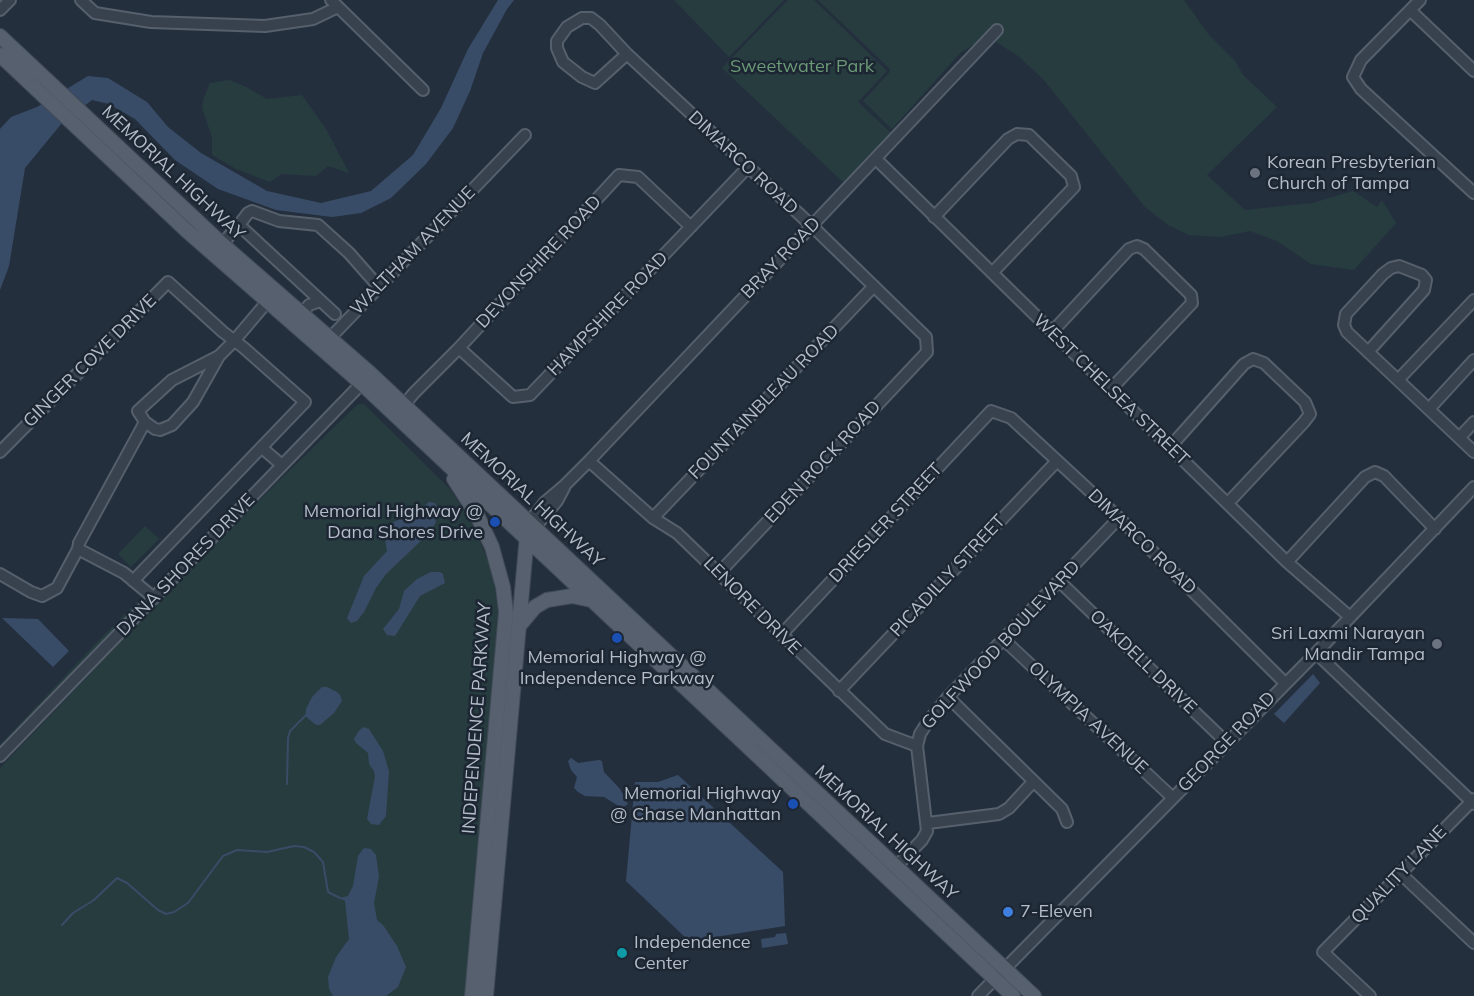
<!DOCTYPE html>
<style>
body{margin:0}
canvas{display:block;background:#242f3e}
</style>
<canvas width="1474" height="996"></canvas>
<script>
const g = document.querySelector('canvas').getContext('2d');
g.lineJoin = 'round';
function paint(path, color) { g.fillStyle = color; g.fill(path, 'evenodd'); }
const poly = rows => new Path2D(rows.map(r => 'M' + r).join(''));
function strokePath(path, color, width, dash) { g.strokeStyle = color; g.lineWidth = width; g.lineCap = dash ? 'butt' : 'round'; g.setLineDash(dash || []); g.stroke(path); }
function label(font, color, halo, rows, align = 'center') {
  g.font = font + ' Mulish,sans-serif'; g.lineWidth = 5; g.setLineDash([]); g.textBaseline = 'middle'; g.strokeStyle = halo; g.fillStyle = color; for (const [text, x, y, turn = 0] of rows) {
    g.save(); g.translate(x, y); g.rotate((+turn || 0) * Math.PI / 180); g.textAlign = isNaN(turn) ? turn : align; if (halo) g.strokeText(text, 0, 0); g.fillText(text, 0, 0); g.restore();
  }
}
paint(poly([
 [674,0,784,0,729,57],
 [788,0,814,0,887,71,858,102,892,134,845,184,722,68],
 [818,0,1184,0,1209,35,1235,61,1243,75,1277,107,1207,175,1245,210,1312,203,1353,191,1377,207,1382,200,1396,223,1354,270,1311,264,1277,241,1250,231,1220,237,1189,235,1168,225,1145,207,1043,79,1018,56,993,40,1002,30,997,25,983,39,960,53,892,129,863,101,889,73,890,69],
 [230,80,248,88,267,99,302,95,326,129,349,173,328,166,316,176,282,174,270,182,236,169,212,155,212,137,202,108,203,100,210,83],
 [358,404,364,404,450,489,474,526,493,574,499,618,465,996,0,996,0,768,222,536],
 [145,526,159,539,131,567,118,554],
 [144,595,148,598,0,751,0,745,100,639]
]), '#263c3f');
paint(poly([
 [498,0,514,0,507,9,483,53,470,91,453,128,426,164,391,198,361,213,332,217,276,210,218,189,175,160,135,119,109,104,92,100,62,123,25,168,9,266,0,290,0,129,11,117,37,107,88,76,108,78,147,102,168,127,201,153,267,191,321,203,371,191,413,155,441,108,468,49],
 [429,502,435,503,439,510,435,524,424,538,386,574,376,588,364,612,357,621,351,623,347,618,364,576,387,551,384,534,387,528,393,522,414,514],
 [431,572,440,572,443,574,445,583,420,596,395,636,387,635,383,629,399,609,404,591,417,579],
 [2,618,38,619,69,651,53,667],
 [1313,674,1320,683,1284,723,1274,714],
 [322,687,327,687,337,692,340,695,342,701,334,713,320,725,316,725,305,716,306,709,312,697],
 [363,727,369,729,383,751,389,771,386,816,379,825,371,824,367,819,375,776,374,771,369,764,368,753,356,743,354,739,358,732],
 [571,758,578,763,599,760,602,761,604,772,620,789,628,804,622,808,604,797,585,796,578,792,574,788,577,777,571,770,568,761],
 [678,775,783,872,785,926,689,941,626,881,635,782,658,782],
 [364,848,371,849,376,855,379,877,374,903,377,920,383,925,397,946,406,967,398,987,386,996,333,996,329,989,328,977,336,957,349,939,345,901,340,898,348,896,353,886,358,856],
 [786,933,788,944,762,948,761,939,775,937,776,934]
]), '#394c67');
strokePath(poly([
 [287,784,288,738,290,731,305,716],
 [62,925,73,913,94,900,117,878,127,883,158,910,166,914,174,912,188,903,223,856,237,850,267,852,294,846,304,847,314,852,323,862,328,892,340,898]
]), '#394c67', 2);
const minor = poly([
 [81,0,95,13,151,22,265,26,313,19,338,7],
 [331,0,423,90],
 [1420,0,1361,60,1353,77,1361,89,1474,193],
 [0,10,10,0],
 [1410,10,1474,71],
 [582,18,591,18,600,25,627,54,595,83,582,77,563,62,557,48,557,41,567,27,582,18],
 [627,54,812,226,926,337,927,352,719,573],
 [876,159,1287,562,1350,617],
 [934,217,1008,139,1017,134,1029,135,1071,176,1074,187,992,273],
 [239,225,248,213,252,211,279,221,318,225,349,253,379,287],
 [222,244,239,225,335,314],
 [302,313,309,305,320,301],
 [1052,332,1129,249,1137,246,1144,249,1191,295,1192,303,1111,389],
 [331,337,525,135],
 [459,348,513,397,530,395,748,167],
 [1368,352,1424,290,1426,280,1422,275,1399,266,1391,268,1383,274,1346,314,1344,325,1347,332,1474,452],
 [219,356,193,402,172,425,160,430,155,429,145,422,138,411,172,380,219,356,234,341,267,302],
 [1398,380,1474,300],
 [1429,409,1474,360],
 [399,411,414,393,459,348,619,175,638,177,691,227],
 [1459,438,1474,422],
 [1170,447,1244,364,1253,359,1264,363,1305,402,1310,414,1304,422,1228,503],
 [262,448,282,465],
 [0,452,168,282,223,332,244,348,305,402,133,581],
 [589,461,653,518,677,533,885,734,917,746],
 [653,518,874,286],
 [535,527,557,501,564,488],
 [528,530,534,516,545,502,565,485,589,461,997,30],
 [78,549,124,573,154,598],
 [1287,562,1365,477,1375,472,1384,476,1435,529],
 [0,574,31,592,42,596,57,588,78,549,79,543,145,422],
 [1059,581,1227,743],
 [781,635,991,411,1011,418,1119,518,1285,683],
 [1003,639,1173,798],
 [1316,653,1474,804],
 [839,691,1057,461],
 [948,697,1062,809,1067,822],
 [0,756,365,380],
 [928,823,999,814,1009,808,1033,782],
 [1401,874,1474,943],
 [886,877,922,840,927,831,917,746,920,734,927,723,948,697,1119,518],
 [978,996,1316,653,1474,487],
 [1370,996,1323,952,1474,799]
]);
const major = poly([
 [0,36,222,244,371,374,1034,996],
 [0,55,187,231,362,384,1013,996],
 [454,479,477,515,492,547,503,587,506,612,472,996],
 [519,626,535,607,547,600,572,596,591,600],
 [486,996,527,535]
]);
strokePath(minor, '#565f6c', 14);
strokePath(major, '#414a57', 16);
strokePath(minor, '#38414e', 10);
strokePath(major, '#56606e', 14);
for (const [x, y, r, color] of [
 [1255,173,6,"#6b7280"],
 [495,522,6,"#1a4fb4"],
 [617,638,6,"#1a4fb4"],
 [1437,644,6,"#6b7280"],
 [793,804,6,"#1a4fb4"],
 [1008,912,6,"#3f7fe0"],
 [622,953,6,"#0f9aa8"]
]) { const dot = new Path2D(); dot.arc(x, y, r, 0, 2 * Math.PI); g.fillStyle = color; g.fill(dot); strokePath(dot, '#1d2633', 2); }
label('18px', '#6b9a76', '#1d2633', [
 ["Sweetwater Park",802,67]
]);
label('18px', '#b4bcc9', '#1d2633', [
 ["DIMARCO ROAD",743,163,43],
 ["MEMORIAL HIGHWAY",173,173,43],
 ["WALTHAM AVENUE",413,251,-46],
 ["BRAY ROAD",781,258,-46],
 ["DEVONSHIRE ROAD",539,262,-47],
 ["HAMPSHIRE ROAD",608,314,-46],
 ["GINGER COVE DRIVE",90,361,-45],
 ["WEST CHELSEA STREET",1111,390,44],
 ["FOUNTAINBLEAU ROAD",764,402,-46],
 ["EDEN ROCK ROAD",823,462,-47],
 ["MEMORIAL HIGHWAY",532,500,43],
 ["DRIESLER STREET",886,523,-47],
 ["DIMARCO ROAD",1142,542,44],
 ["DANA SHORES DRIVE",186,565,-46],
 ["PICADILLY STREET",948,576,-47],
 ["LENORE DRIVE",752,606,45],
 ["GOLFWOOD BOULEVARD",1001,645,-47],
 ["OAKDELL DRIVE",1143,662,44],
 ["INDEPENDENCE PARKWAY",477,718,-86],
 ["OLYMPIA AVENUE",1088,718,43],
 ["GEORGE ROAD",1227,742,-46],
 ["MEMORIAL HIGHWAY",886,833,43],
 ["QUALITY LANE",1399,875,-46]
]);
label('18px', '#b4bcc9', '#1d2633', [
 ["Korean Presbyterian",1267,163],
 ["Church of Tampa",1267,184],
 ["Memorial Highway @",483,512,"right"],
 ["Dana Shores Drive",483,533,"right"],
 ["Sri Laxmi Narayan",1425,634,"right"],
 ["Mandir Tampa",1425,655,"right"],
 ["Memorial Highway @",617,658,"center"],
 ["Independence Parkway",617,679,"center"],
 ["Memorial Highway",781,794,"right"],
 ["@ Chase Manhattan",781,815,"right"],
 ["7-Eleven",1020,912],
 ["Independence",634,943],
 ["Center",634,964]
], 'left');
</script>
